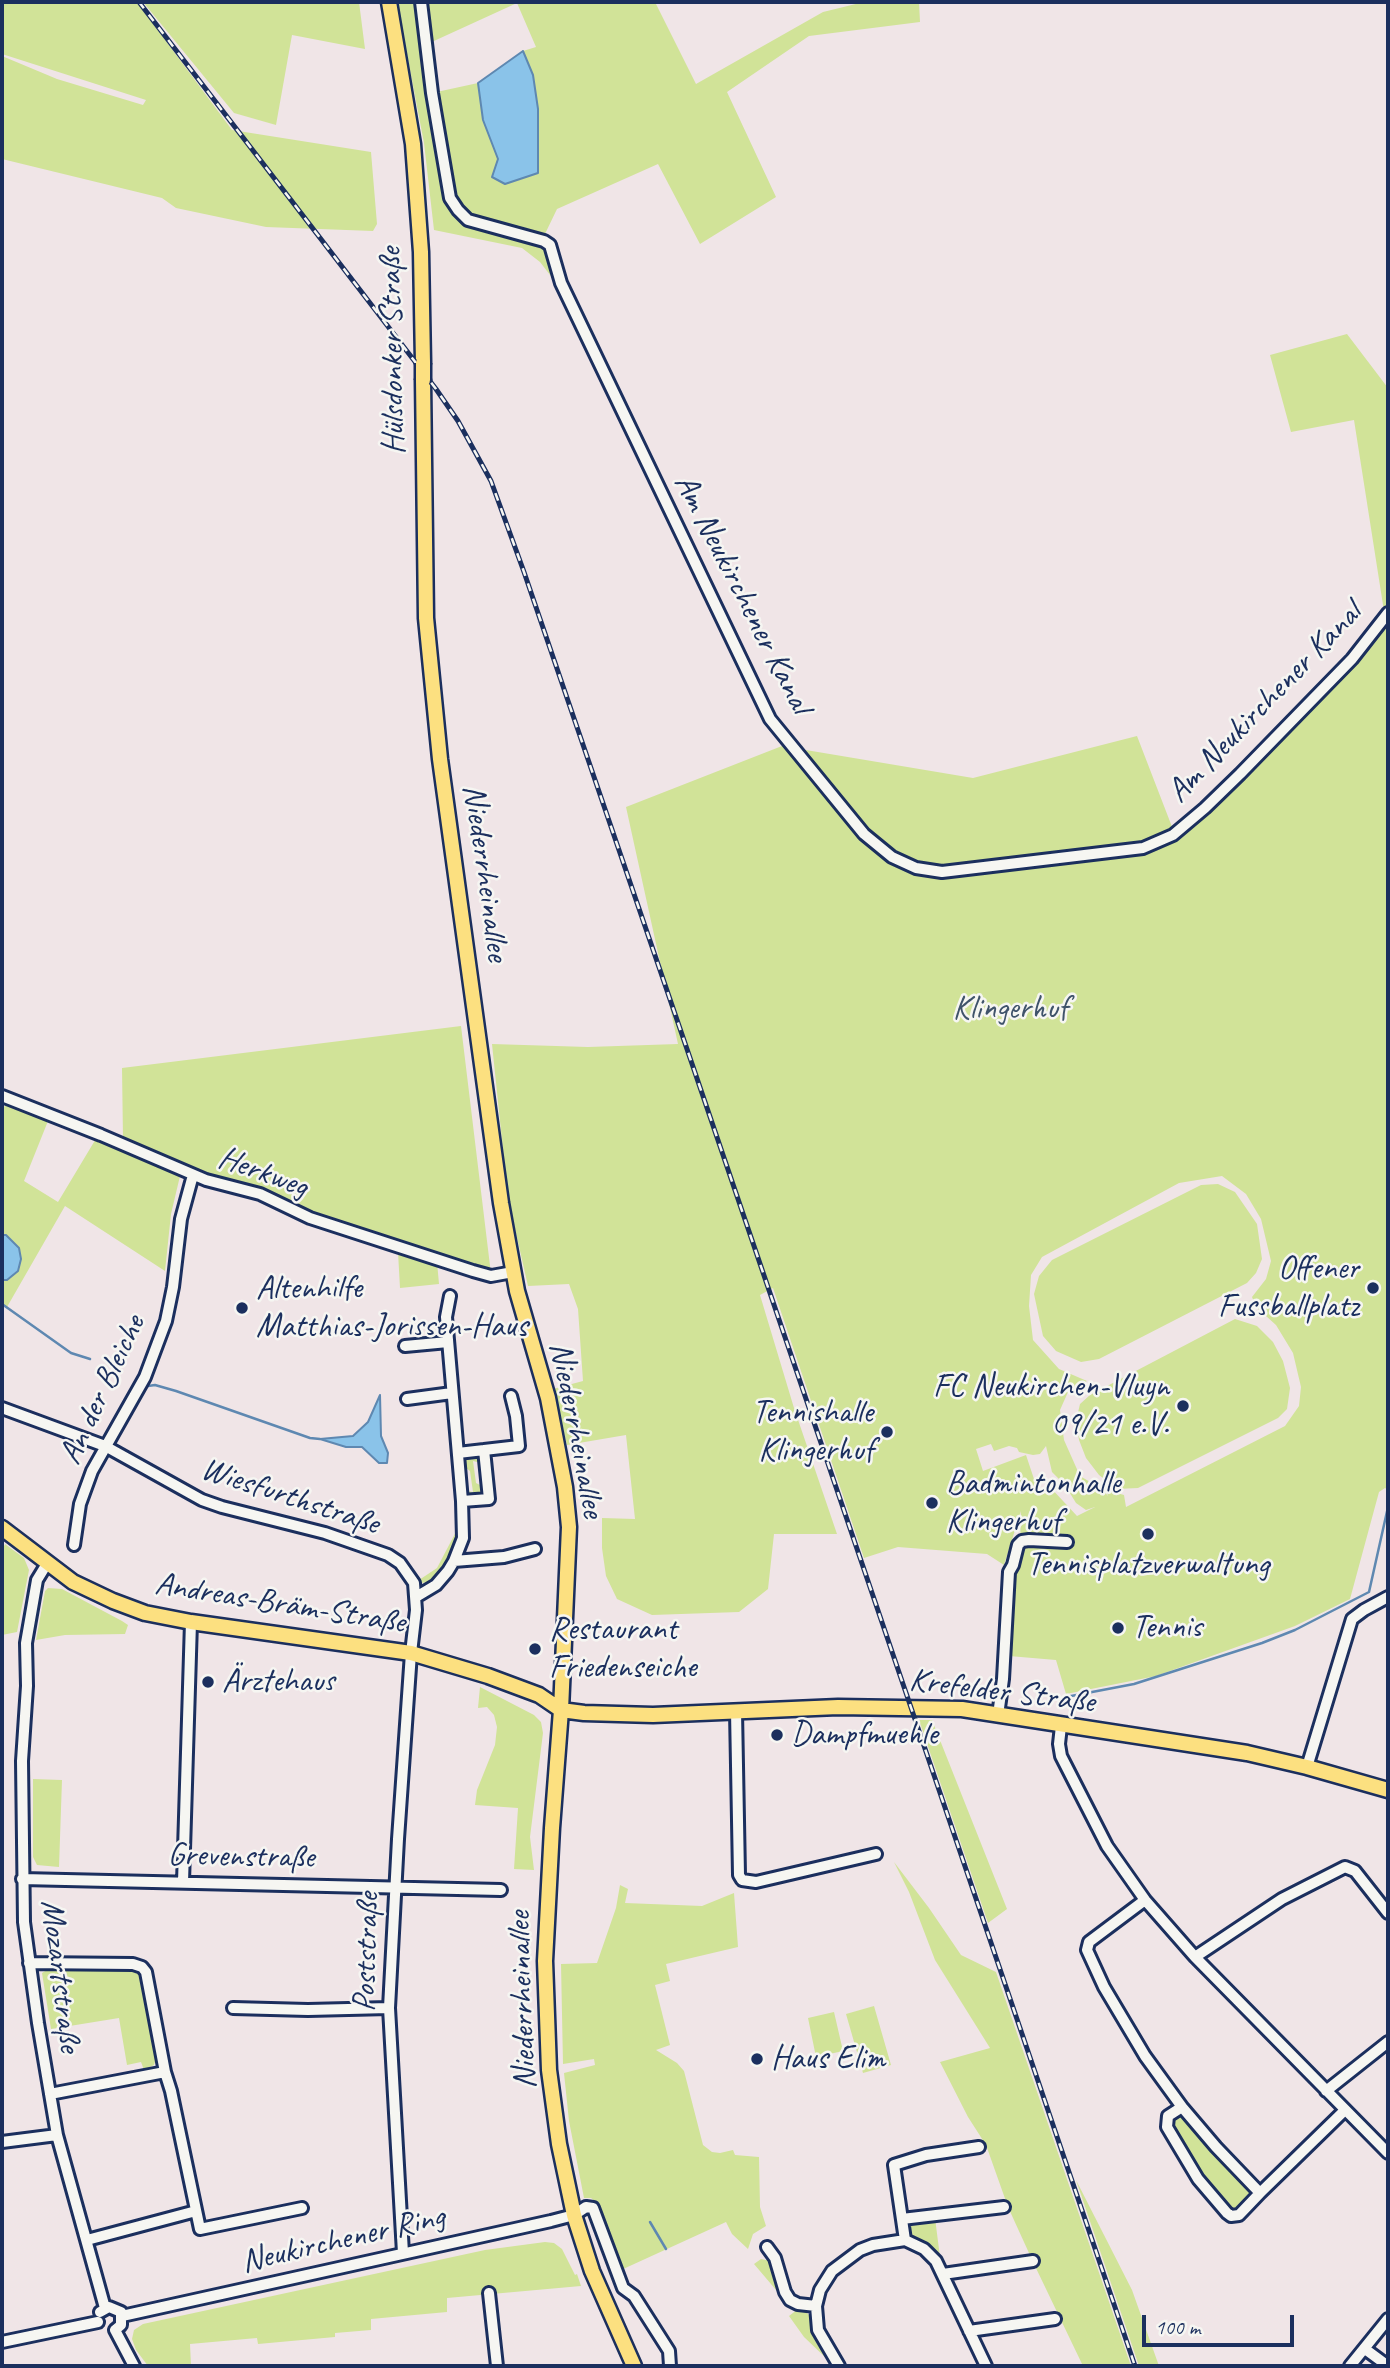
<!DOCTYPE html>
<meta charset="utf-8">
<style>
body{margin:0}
#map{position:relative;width:1390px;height:2368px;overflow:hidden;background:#f0e5e7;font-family:Caveat,sans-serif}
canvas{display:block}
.frame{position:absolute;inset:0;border:4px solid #1b2f5e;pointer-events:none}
.scale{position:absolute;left:1142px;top:2315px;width:152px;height:32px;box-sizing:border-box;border:4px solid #1b2f5e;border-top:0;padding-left:9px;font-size:21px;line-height:24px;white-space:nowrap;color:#1b2f5e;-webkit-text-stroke:5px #f6f6f2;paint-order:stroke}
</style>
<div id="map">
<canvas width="1390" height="2368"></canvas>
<div class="frame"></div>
<div class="scale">100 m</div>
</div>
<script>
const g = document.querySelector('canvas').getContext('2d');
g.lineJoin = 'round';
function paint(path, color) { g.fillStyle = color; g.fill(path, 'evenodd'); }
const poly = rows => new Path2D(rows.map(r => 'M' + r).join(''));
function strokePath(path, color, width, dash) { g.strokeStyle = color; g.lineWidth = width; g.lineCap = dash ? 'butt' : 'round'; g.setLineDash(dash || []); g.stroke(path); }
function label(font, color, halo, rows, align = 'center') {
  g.font = font + ' Caveat,sans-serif'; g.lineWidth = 5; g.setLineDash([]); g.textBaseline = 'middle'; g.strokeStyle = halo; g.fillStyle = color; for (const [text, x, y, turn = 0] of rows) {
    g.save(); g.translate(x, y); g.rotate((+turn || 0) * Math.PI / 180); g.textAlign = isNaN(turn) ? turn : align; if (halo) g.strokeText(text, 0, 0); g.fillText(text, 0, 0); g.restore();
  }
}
paint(poly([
 [2,2,137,2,232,130,371,152,377,224,373,231,266,227,176,208,162,198,2,159,2,56,57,79,143,105,146,100,2,54],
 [143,2,359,2,365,49,292,35,276,125,234,113],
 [397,2,655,2,696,84,823,12,864,2,919,2,920,22,809,36,727,92,776,197,700,244,658,164,557,209,544,236,557,284,540,262,522,248,434,230,424,143],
 [517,3,536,47,523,51,478,83,432,93,423,46],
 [1347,334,1388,388,1388,1490,1385,1488,1379,1492,1350,1599,1295,1626,1156,1676,1066,1694,1056,1660,1009,1656,1014,1576,1020,1546,1021,1511,1004,1565,987,1554,898,1547,864,1558,773,1288,760,1295,794,1408,837,1534,774,1534,768,1589,739,1612,652,1615,617,1599,606,1576,602,1548,602,1518,635,1519,626,1435,567,1445,553,1389,583,1381,578,1309,569,1284,528,1286,508,1198,492,1044,588,1047,678,1044,626,807,782,746,973,778,1137,736,1174,832,1386,624,1354,420,1291,432,1270,355],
 [1222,1176,1246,1194,1261,1219,1271,1261,1266,1279,1252,1297,1256,1307,1276,1325,1293,1353,1301,1387,1299,1406,1285,1426,1126,1507,1124,1495,1106,1490,1108,1496,1102,1489,1080,1476,1064,1440,1060,1410,1068,1392,1087,1381,1059,1369,1033,1340,1029,1306,1031,1275,1042,1257,1179,1183],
 [991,1444,994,1451,1009,1446,1017,1448,1019,1452,1033,1455,1040,1454,1046,1446,1052,1472,1065,1485,1076,1503,1086,1510,1095,1507,1077,1516,1050,1487,1038,1491,1026,1455,983,1471,976,1449],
 [461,1026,491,1274,311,1215,262,1189,203,1172,123,1139,122,1068],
 [5,1105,48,1121,24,1181,58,1202,97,1137,178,1173,180,1176,171,1214,165,1271,65,1206,7,1307,2,1304,2,1280,7,1279,12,1240,2,1235,2,1113],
 [1218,1184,1235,1192,1257,1224,1262,1259,1256,1273,1247,1283,1099,1359,1081,1362,1056,1351,1043,1336,1034,1294,1039,1276,1052,1260,1201,1185],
 [398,1252,437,1262,439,1284,400,1288],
 [1235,1319,1257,1326,1273,1342,1283,1361,1290,1388,1287,1409,1278,1418,1138,1488,1117,1489,1099,1475,1086,1458,1079,1440,1076,1421,1080,1404,1090,1395],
 [473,1454,478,1456,481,1463,473,1461,476,1483,484,1487,479,1495,470,1497,465,1494,463,1490,473,1492,470,1471,461,1464,464,1457],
 [459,1526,458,1536,444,1569,432,1582,420,1583,419,1580,437,1568],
 [5,1544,24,1558,29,1570,17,1632,2,1635,2,1551],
 [48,1588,62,1589,122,1621,128,1625,125,1634,65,1635,36,1640,45,1591],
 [480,1687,534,1715,541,1722,543,1733,530,1837,534,1870,514,1869,518,1808,475,1805,477,1790,495,1745,497,1727,494,1715,487,1707,478,1708],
 [919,1720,932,1720,1007,1909,988,1923],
 [33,1779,62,1780,59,1867,37,1865,33,1857],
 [894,1862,929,1908,961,1955,996,1972,1131,2366,1083,2366,1034,2264,1008,2207,986,2145,968,2117,940,2062,990,2048,935,1960,909,1892],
 [620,1885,628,1889,625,1903,702,1906,734,1893,738,1947,666,1964,670,1981,655,1985,670,2045,656,2050,677,2063,684,2071,703,2145,712,2152,720,2153,733,2150,735,2155,759,2157,760,2207,766,2226,753,2234,748,2249,732,2234,726,2222,621,2270,596,2202,591,2198,584,2198,569,2121,564,2073,595,2065,594,2059,563,2064,561,1964,597,1963,616,1908],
 [52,1967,131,1969,139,1974,157,2056,154,2065,144,2070,141,2062,127,2065,119,2018,51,2029,42,1973],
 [874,2006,891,2065,863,2073,846,2014],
 [834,2012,843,2051,816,2057,808,2018],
 [1179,2115,1183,2115,1251,2189,1251,2196,1238,2211,1228,2210,1195,2166,1170,2126,1172,2118],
 [1076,2180,1132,2290,1159,2366,1139,2366],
 [935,2218,940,2257,927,2243,907,2234,908,2221],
 [545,2242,554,2243,562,2249,575,2275,577,2274,581,2286,447,2298,447,2312,371,2319,371,2330,335,2333,335,2337,258,2344,257,2338,190,2344,191,2366,148,2366,136,2350,132,2339,134,2330,143,2324,485,2250],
 [761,2259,771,2261,782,2297,754,2264],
 [798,2309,805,2311,811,2317,814,2339,826,2358,804,2337,789,2316]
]), '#d1e398');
const water = poly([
 [523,51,533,75,538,109,538,173,505,184,492,177,498,159,483,120,478,83,523,51],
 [2,1235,6,1235,19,1248,21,1259,18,1271,7,1280,2,1280,2,1235],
 [380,1395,381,1436,388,1453,387,1463,379,1463,362,1447,346,1447,320,1439,353,1436,368,1422,380,1395]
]);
paint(water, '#8ac3e9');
strokePath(water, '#5e88b1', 2);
strokePath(poly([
 [2,1304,71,1353,90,1359],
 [148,1386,155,1385,176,1391,310,1438,320,1439],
 [1066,1697,1134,1684,1262,1643,1295,1630,1369,1592,1388,1507],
 [650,2222,666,2249]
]), '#5e88b1', 2.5);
const minor = poly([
 [421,2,432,93,450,198,458,210,468,220,544,241,550,245,561,283,770,719,864,834,892,857,916,868,942,872,1143,848,1173,835,1205,808,1240,774,1352,659,1388,613],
 [2,1096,101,1135,206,1180,260,1194,310,1218,473,1271,491,1276,513,1272],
 [405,1346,448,1342],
 [407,1399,452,1393],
 [2,1408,105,1446,202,1500,222,1507,325,1533,388,1555,400,1563,414,1583,416,1610,411,1653,398,1839,389,2008,403,2253],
 [458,1453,519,1446,516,1416,511,1396],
 [462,1501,489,1499,484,1450],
 [74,1545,80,1504,92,1471,145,1377,166,1321,173,1287,181,1219,193,1175],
 [454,1561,504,1557,535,1549],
 [48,1562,37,1580,26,1643,27,1686,22,1761,24,1922,38,2023,57,2135,105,2308],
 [416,1597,436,1585,448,1571,454,1561,463,1538,462,1501,446,1317,450,1296],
 [736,1711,739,1875,742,1880,756,1882,876,1854],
 [998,1715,1003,1679,1009,1572,1013,1565,1018,1545,1022,1541,1029,1540,1067,1542],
 [1061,1726,1059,1744,1061,1756,1107,1846,1145,1900,1195,1957,1388,2153],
 [1307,1767,1352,1619,1364,1610,1388,1597],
 [22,1879,501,1890],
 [183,1882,191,1622],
 [1145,1900,1089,1942,1087,1950,1104,1987,1145,2056,1182,2107,1216,2147,1260,2193,1345,2110],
 [1195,1957,1282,1899,1345,1867,1355,1871,1388,1913],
 [29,1963,133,1964,142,1967,146,1972,165,2072,171,2091,200,2229,302,2208],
 [233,2008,308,2010,389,2008],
 [1326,2091,1388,2042],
 [50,2094,165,2072],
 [1182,2107,1168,2116,1167,2127,1198,2179,1227,2213,1231,2216,1239,2215,1260,2193],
 [2,2142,57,2135],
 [902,2219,1004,2207],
 [87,2240,196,2211],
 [905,2240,894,2165,926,2155,979,2147],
 [767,2247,775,2258,785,2292,790,2300,798,2304,816,2306],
 [943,2274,1033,2261],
 [489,2293,497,2366],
 [100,2312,109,2307,121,2312,121,2325,115,2330],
 [122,2316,551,2221,574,2215,586,2207,593,2208,623,2288,634,2296,669,2351,670,2366],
 [115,2330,134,2366],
 [969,2331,1055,2319],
 [2,2342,98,2322],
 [1365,2349,1388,2366],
 [839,2366,818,2330,816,2306,820,2290,832,2271,860,2250,873,2245,905,2240,924,2249,936,2261,986,2366],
 [1350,2366,1388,2319]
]);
const major = poly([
 [389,2,413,144,421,252,423,363],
 [423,380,426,618,440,759,501,1203,517,1291,548,1398,565,1487,569,1527,561,1710,552,1828,545,1961,549,2070,559,2144,574,2215,592,2271,634,2366],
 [2,1528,73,1582,113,1601,145,1613,191,1622,411,1653,488,1676,539,1695,561,1710,584,1713,653,1715,838,1707,962,1709,1247,1753,1307,1767,1388,1790]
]);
strokePath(minor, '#1b2f5e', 16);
strokePath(major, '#1b2f5e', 19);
strokePath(minor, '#f6f6f2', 10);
strokePath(major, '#fce080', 14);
const rail = poly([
 [139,2,436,389,458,421,491,481,524,572,688,1052,1135,2366]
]);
strokePath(rail, '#1b2f5e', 5);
strokePath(rail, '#f6f6f2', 2.5, [8]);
const majorBridge = poly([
 [423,363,423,380]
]);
strokePath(majorBridge, '#1b2f5e', 19, []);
strokePath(majorBridge, '#fce080', 14);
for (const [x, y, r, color] of [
 [1373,1288,7,"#1b2f5e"],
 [242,1308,7,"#1b2f5e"],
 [1183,1406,7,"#1b2f5e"],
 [887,1432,7,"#1b2f5e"],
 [932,1503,7,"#1b2f5e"],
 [1148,1534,7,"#1b2f5e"],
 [1118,1628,7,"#1b2f5e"],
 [535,1649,7,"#1b2f5e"],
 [208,1682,7,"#1b2f5e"],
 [777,1735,7,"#1b2f5e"],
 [757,2059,7,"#1b2f5e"]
]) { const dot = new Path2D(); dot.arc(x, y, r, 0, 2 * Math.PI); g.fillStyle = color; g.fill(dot); strokePath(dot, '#f6f6f2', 2.5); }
label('33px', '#1b2f5e', '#f6f6f2', [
 ["Hülsdonker Straße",393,351,-91],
 ["Am Neukirchener Kanal",742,594,63],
 ["Am Neukirchener Kanal",1265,703,-46],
 ["Niederrheinallee",485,873,82],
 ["Herkweg",263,1173,20],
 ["An der Bleiche",103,1390,-65],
 ["Niederrheinallee",576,1430,79],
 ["Wiesfurthstraße",290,1497,18],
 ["Andreas-Bräm-Straße",280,1604,9],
 ["Krefelder Straße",1002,1692,7],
 ["Grevenstraße",241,1857,1],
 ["Poststraße",367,1952,-88],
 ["Mozartstraße",60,1976,83],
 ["Niederrheinallee",523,2000,-92],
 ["Neukirchener Ring",343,2240,-13]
]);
label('33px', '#3f536a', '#f6f6f2', [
 ["Klingerhuf",1010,1009]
]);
label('33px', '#1b2f5e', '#f6f6f2', [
 ["Offener",1359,1269,"right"],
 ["Fussballplatz",1359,1307,"right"],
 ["Altenhilfe",256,1289],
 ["Matthias-Jorissen-Haus",256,1327],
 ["FC Neukirchen-Vluyn",1169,1387,"right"],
 ["09/21 e.V.",1169,1425,"right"],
 ["Tennishalle",873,1413,"right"],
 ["Klingerhuf",873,1451,"right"],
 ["Badmintonhalle",946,1484],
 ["Klingerhuf",946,1522],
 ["Tennisplatzverwaltung",1148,1565,"center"],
 ["Tennis",1132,1628],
 ["Restaurant",549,1630],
 ["Friedenseiche",549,1668],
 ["Ärztehaus",222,1682],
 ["Dampfmuehle",791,1735],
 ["Haus Elim",771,2059]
], 'left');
</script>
